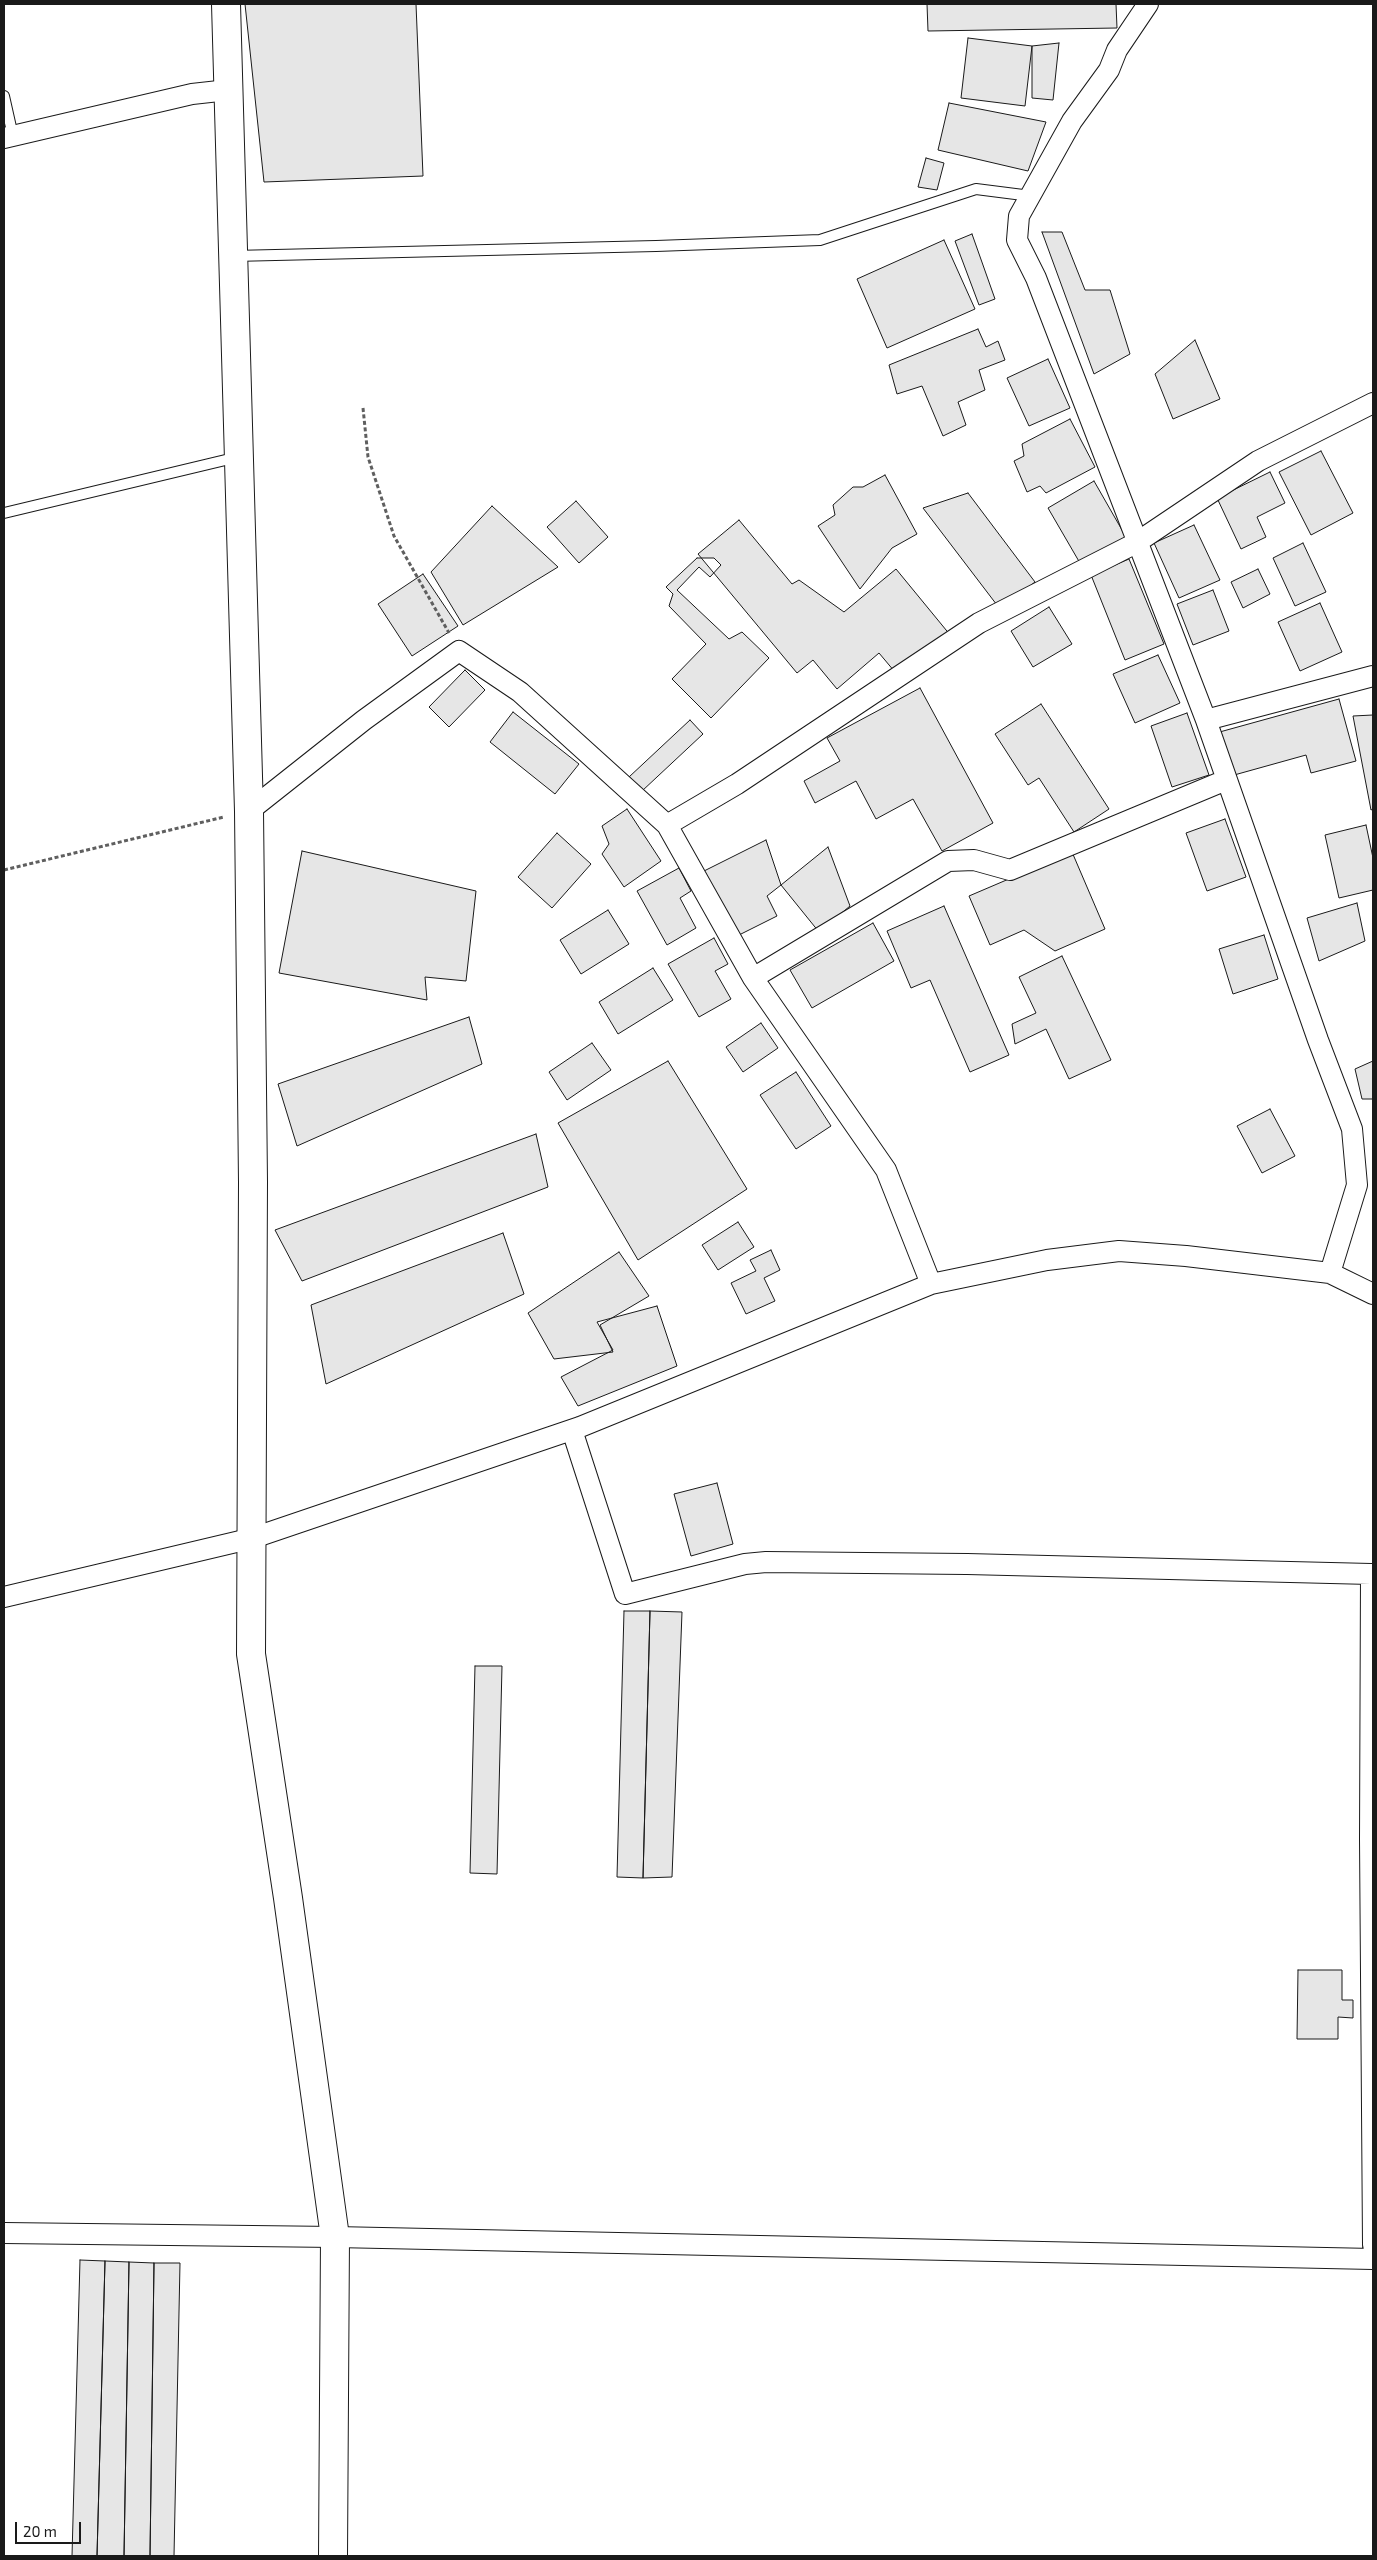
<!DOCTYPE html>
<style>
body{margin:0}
#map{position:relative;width:1377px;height:2560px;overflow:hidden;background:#fff;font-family:"Exo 2",sans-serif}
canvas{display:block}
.frame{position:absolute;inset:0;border:5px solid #1a1a1a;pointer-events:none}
.scale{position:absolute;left:15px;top:2522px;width:66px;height:22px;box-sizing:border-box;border:2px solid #1a1a1a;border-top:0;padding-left:6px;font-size:15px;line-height:18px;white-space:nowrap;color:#1a1a1a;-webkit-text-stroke:4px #fff;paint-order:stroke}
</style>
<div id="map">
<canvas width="1377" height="2560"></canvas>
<div class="frame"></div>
<div class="scale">20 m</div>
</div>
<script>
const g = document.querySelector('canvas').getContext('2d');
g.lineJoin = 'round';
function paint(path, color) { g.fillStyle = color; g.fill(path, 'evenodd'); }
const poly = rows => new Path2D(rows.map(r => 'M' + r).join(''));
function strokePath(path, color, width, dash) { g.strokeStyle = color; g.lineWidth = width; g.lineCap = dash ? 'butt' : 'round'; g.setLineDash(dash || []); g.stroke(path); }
const building = poly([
 [245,4,416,4,423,176,264,182,245,4],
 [927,4,1116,4,1117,28,928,31,927,4],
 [968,38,1032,46,1025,106,961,98,968,38],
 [1059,43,1053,100,1032,98,1032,46,1059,43],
 [949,103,1046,122,1028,171,938,150,949,103],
 [926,158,944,163,937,190,918,187,926,158],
 [1042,232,1062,232,1085,290,1110,290,1130,354,1094,374,1042,232],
 [972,234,995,299,979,305,955,241,972,234],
 [944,240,975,309,887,348,857,279,944,240],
 [978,329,986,347,998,341,1005,360,979,370,985,390,958,402,966,425,943,436,922,386,897,394,889,365,978,329],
 [1195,340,1220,399,1173,419,1155,374,1195,340],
 [1048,359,1070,408,1029,426,1007,378,1048,359],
 [1070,419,1095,467,1046,493,1040,486,1027,492,1014,461,1024,456,1022,444,1070,419],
 [1321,451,1353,513,1311,535,1279,472,1321,451],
 [1270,472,1285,503,1257,517,1266,537,1241,549,1217,498,1270,472],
 [885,475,917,534,892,548,860,589,818,526,835,515,833,505,853,487,863,487,885,475],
 [1094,481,1130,544,1084,570,1048,508,1094,481],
 [968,493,1035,582,1000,609,923,508,968,493],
 [576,501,608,537,579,563,547,527,576,501],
 [492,506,558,567,463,625,431,572,492,506],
 [739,520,792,584,799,580,844,612,896,569,951,636,900,678,879,653,837,689,813,660,797,673,698,554,739,520],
 [1194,525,1220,580,1179,598,1154,543,1194,525],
 [1303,543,1326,592,1295,606,1273,558,1303,543],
 [697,558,714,558,721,565,710,577,699,567,677,590,729,639,742,632,769,658,711,718,672,679,706,644,669,606,673,594,666,587,697,558],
 [1129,559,1164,644,1125,660,1091,575,1129,559],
 [1258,569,1270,594,1243,608,1231,582,1258,569],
 [423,574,458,626,412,656,378,604,423,574],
 [1213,590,1229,631,1193,645,1177,604,1213,590],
 [1320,603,1342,652,1300,671,1278,622,1320,603],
 [1049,607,1072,644,1033,667,1011,631,1049,607],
 [1158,655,1180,703,1135,723,1113,674,1158,655],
 [465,670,485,690,449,727,429,707,465,670],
 [920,688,993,823,942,851,913,799,876,819,856,781,815,803,804,781,840,761,827,738,920,688],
 [1339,699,1356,761,1311,773,1306,755,1227,777,1216,733,1339,699],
 [1041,704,1109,809,1074,832,1039,778,1028,785,995,734,1041,704],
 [513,712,579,764,555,794,490,742,513,712],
 [1187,713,1209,775,1172,787,1151,726,1187,713],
 [1373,715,1373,809,1371,810,1353,716,1373,715],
 [690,720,703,734,642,791,629,777,690,720],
 [627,809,661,861,624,887,602,854,609,844,602,826,627,809],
 [1225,819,1246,877,1207,891,1186,833,1225,819],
 [1366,825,1373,858,1373,890,1339,898,1325,835,1366,825],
 [557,833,591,864,552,908,518,877,557,833],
 [766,840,781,885,767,896,777,916,737,936,704,871,766,840],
 [828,847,850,906,819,932,781,885,828,847],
 [302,851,476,891,466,981,425,977,427,1000,279,973,302,851],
 [1072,852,1105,929,1055,951,1024,930,990,945,969,896,1072,852],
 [679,868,691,891,680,898,696,928,667,945,637,891,679,868],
 [1357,903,1365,941,1319,961,1307,918,1357,903],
 [944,906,1009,1055,970,1072,930,980,911,988,887,931,944,906],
 [608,910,629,944,581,974,560,940,608,910],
 [873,923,894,961,812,1008,790,970,873,923],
 [1264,935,1278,979,1233,994,1219,949,1264,935],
 [714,938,728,964,715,971,731,999,699,1017,668,964,714,938],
 [1062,956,1111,1060,1069,1079,1046,1029,1015,1044,1012,1024,1036,1013,1019,977,1062,956],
 [653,968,673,1000,618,1034,599,1002,653,968],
 [469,1017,482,1064,297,1146,278,1084,469,1017],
 [761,1023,778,1048,743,1072,726,1047,761,1023],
 [592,1043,611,1070,567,1100,549,1072,592,1043],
 [668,1061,747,1189,638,1260,558,1123,668,1061],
 [1373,1061,1373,1099,1362,1099,1355,1069,1373,1061],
 [796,1072,831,1126,796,1149,760,1095,796,1072],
 [1270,1109,1295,1156,1262,1173,1237,1126,1270,1109],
 [536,1134,548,1187,302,1281,275,1230,536,1134],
 [738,1222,754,1247,718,1270,702,1245,738,1222],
 [503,1233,524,1294,326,1384,311,1305,503,1233],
 [771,1250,780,1270,764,1278,775,1301,746,1314,731,1283,756,1271,750,1260,771,1250],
 [619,1252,649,1296,600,1325,613,1352,554,1359,528,1313,619,1252],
 [657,1306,677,1366,578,1406,561,1377,613,1350,597,1322,657,1306],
 [717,1483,733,1544,691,1556,674,1494,717,1483],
 [624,1611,650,1611,643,1878,617,1877,624,1611],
 [650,1611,682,1612,672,1877,643,1878,650,1611],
 [475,1666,502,1666,497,1874,470,1873,475,1666],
 [1298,1970,1342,1970,1342,2000,1353,2000,1353,2018,1338,2017,1338,2039,1297,2039,1298,1970],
 [80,2260,105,2261,97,2556,72,2556,80,2260],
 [105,2261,129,2262,124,2556,97,2556,105,2261],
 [129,2262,154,2263,150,2556,124,2556,129,2262],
 [154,2263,180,2263,174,2556,150,2556,154,2263]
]);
paint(building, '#e6e6e6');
strokePath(building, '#1a1a1a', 1);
const lane = poly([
 [4,96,13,136],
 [233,256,656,246,820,240,976,189,1031,196],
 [4,513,238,457]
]);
const street = poly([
 [1148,4,1117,50,1109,70,1072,121,1019,216,1017,240,1036,278,1206,720,1318,1040,1352,1129,1357,1185,1330,1273],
 [4,138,192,94,228,90],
 [1206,720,1373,676],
 [249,811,364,720,459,651,520,692,667,825,753,978,948,861,974,860,1010,870,1226,780],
 [667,825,737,784,979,623,1136,543,1258,461,1373,403],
 [753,978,886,1170,931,1284],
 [572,1430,625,1594,745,1564,766,1562,967,1564,1371,1574],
 [1373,1574,1371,1574,1370,1839,1373,2245],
 [4,1597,253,1538,580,1427,931,1284,1047,1260,1119,1251,1186,1256,1330,1273,1373,1294],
 [4,2233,335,2237,1373,2259]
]);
const secondary = poly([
 [226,4,249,811,253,1182,251,1654,288,1898,335,2237,333,2556]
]);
strokePath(lane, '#1a1a1a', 12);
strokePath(street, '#1a1a1a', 22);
strokePath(secondary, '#1a1a1a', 30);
strokePath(poly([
 [363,408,368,457,394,536,449,633],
 [4,870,224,817]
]), '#5f5f5f', 3, [4, 2.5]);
strokePath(lane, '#fff', 10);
strokePath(street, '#fff', 20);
strokePath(secondary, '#fff', 28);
</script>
